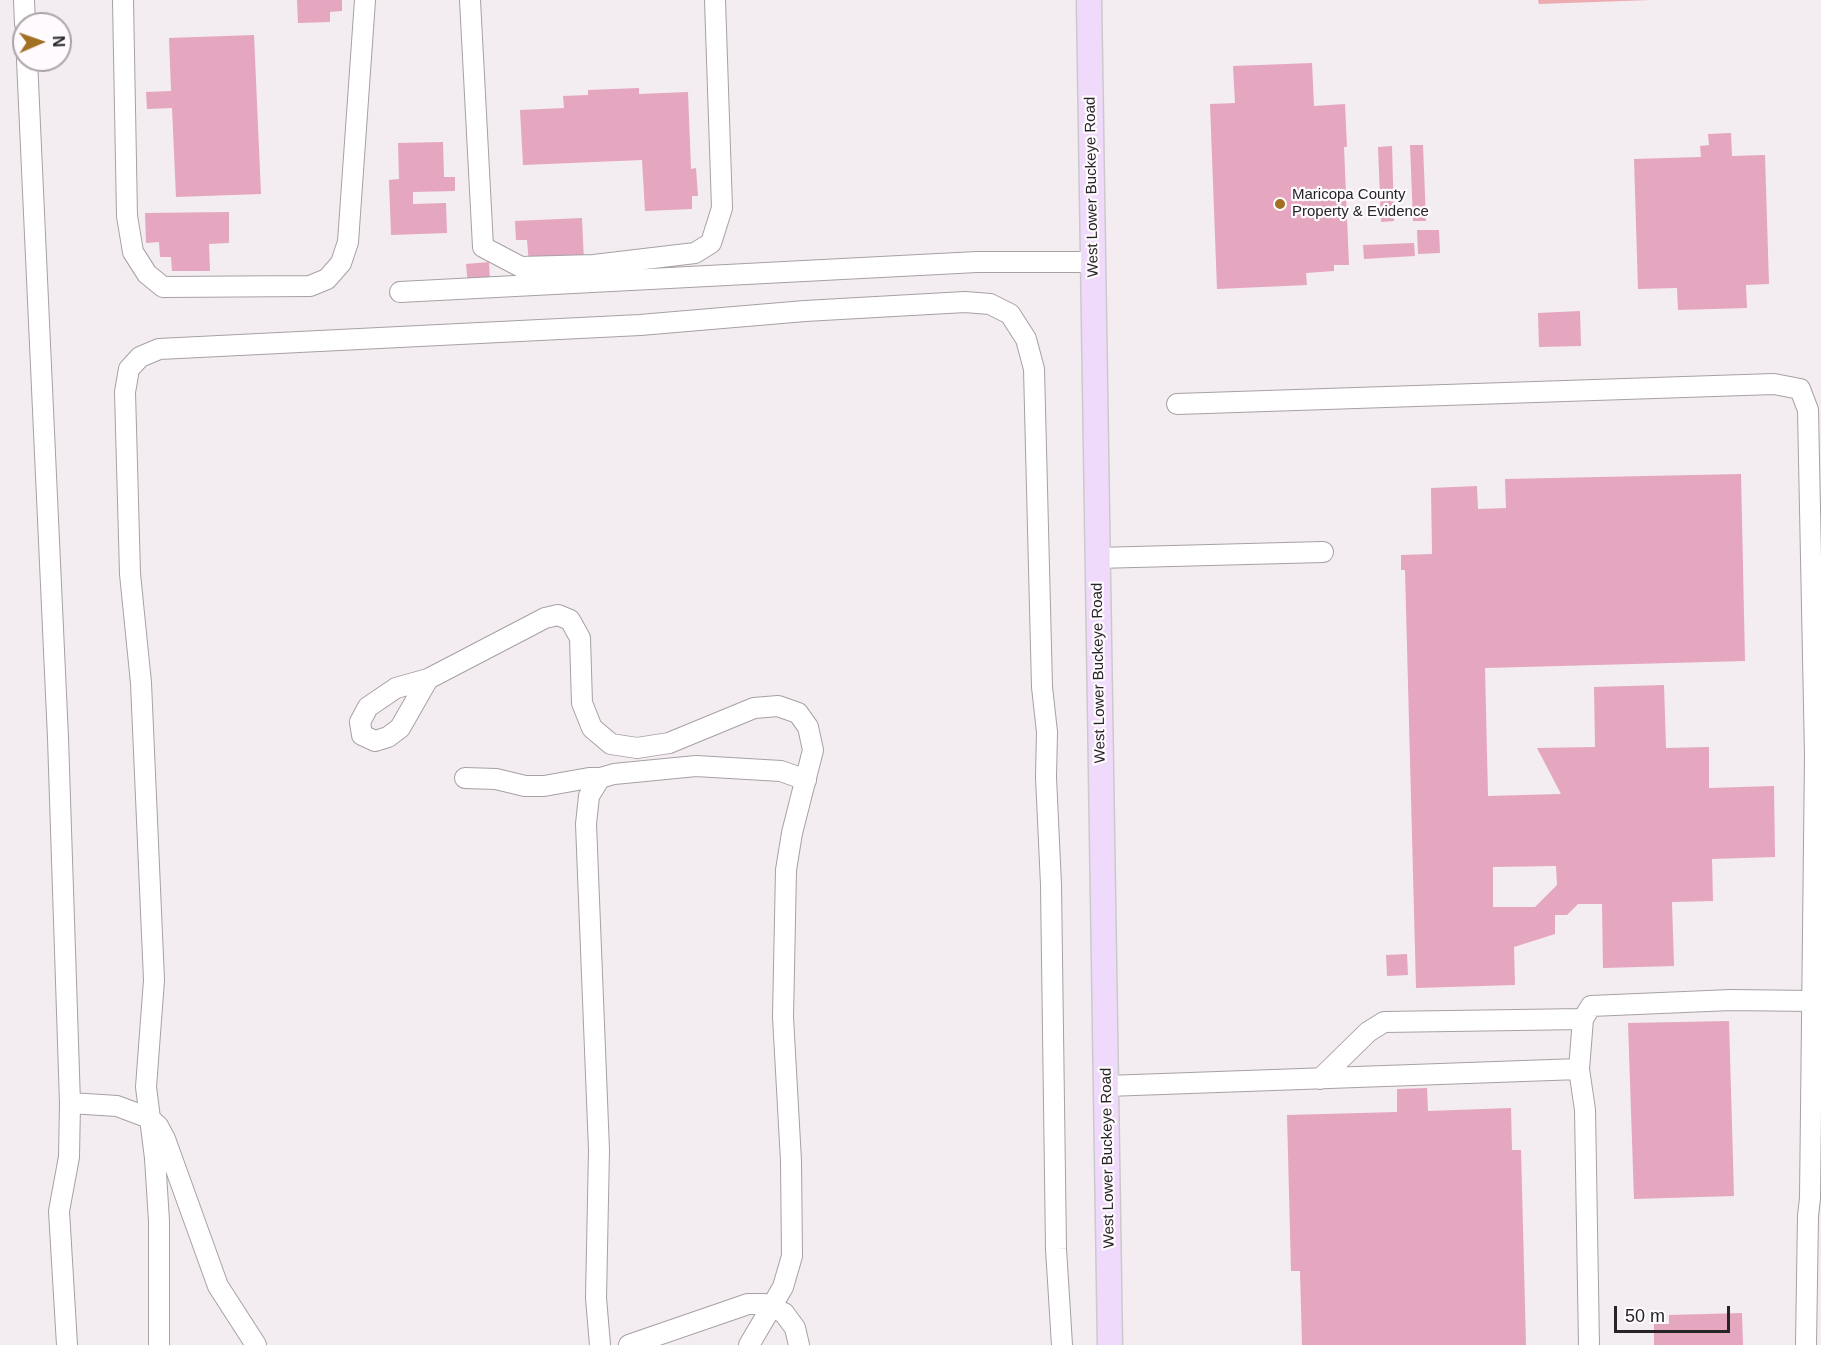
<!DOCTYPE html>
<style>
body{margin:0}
#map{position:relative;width:1821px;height:1345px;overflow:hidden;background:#f3ecf1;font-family:Helvetica,sans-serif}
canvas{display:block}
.north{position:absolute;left:12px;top:12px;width:60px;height:60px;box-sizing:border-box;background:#fefafd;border:2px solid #a8a4a7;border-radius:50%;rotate:88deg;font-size:16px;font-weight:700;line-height:24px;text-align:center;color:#262426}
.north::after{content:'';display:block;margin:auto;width:21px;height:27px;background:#a17025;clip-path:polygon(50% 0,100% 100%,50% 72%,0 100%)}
.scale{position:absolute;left:1614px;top:1306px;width:116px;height:27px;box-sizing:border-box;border:3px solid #262426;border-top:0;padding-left:8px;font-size:18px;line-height:21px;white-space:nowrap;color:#262426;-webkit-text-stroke:4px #fefafd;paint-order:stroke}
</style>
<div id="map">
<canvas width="1821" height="1345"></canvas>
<div class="north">N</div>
<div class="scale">50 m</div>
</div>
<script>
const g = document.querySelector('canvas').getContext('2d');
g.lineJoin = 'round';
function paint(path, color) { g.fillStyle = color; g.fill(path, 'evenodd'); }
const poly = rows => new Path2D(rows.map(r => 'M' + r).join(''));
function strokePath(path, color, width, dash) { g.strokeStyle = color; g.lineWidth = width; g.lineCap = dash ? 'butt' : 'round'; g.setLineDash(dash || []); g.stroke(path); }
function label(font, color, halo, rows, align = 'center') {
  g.font = font + ' Helvetica,sans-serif'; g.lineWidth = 4.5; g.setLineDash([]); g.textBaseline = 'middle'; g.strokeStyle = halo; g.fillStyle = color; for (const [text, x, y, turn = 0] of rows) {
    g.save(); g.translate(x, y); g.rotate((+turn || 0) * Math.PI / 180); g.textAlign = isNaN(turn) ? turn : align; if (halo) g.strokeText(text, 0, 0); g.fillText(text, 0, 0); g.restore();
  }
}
paint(poly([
 [1538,0,1650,0,1539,4]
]), '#ebabb0');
paint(poly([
 [297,0,342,0,342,11,330,12,330,22,298,23],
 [254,35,261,194,176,197,172,108,147,109,146,92,171,91,169,38],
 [1312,63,1314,106,1345,104,1347,147,1344,147,1349,265,1334,265,1334,271,1306,273,1307,285,1217,289,1210,104,1235,103,1233,66],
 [639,88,639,94,688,92,691,169,696,168,698,196,692,196,692,209,645,211,642,160,523,165,520,110,564,108,563,96,588,95,588,90],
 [1731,133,1732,156,1765,155,1769,284,1746,285,1747,308,1678,310,1677,288,1638,289,1634,159,1701,157,1700,146,1709,145,1708,134],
 [443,142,444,177,455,177,455,191,413,192,413,204,446,203,447,233,391,235,389,180,399,179,398,143],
 [1410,145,1423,145,1426,221,1413,221],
 [1392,146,1394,221,1381,222,1378,147],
 [229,212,229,243,209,244,210,271,172,271,171,257,160,257,159,242,146,243,145,213],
 [582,218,584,262,529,264,527,240,516,240,515,221],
 [1417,230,1439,230,1440,253,1418,254],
 [1414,243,1415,256,1364,259,1363,245],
 [489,262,490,283,468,285,466,264],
 [1580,311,1581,346,1539,347,1538,313],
 [1741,474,1745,661,1485,668,1488,796,1561,794,1537,748,1595,747,1594,687,1664,685,1666,748,1709,747,1709,788,1774,786,1775,857,1712,859,1713,901,1672,902,1674,966,1603,968,1602,904,1578,904,1567,915,1555,915,1555,934,1514,947,1515,985,1416,988,1405,570,1401,570,1401,555,1432,554,1431,488,1477,486,1478,509,1506,508,1505,479],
 [1556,866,1557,885,1535,907,1493,907,1493,867],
 [1407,954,1408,975,1387,976,1386,955],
 [1729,1021,1734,1196,1634,1199,1628,1023],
 [1427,1088,1428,1111,1511,1108,1512,1150,1521,1150,1526,1345,1302,1345,1300,1271,1291,1271,1287,1115,1397,1112,1397,1089],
 [1742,1313,1743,1345,1654,1345,1654,1324,1669,1324,1669,1315]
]), '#e5a6bf');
const minor = poly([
 [24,0,25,24],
 [123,0,127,216,133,252,147,274,163,287,310,286,327,279,341,263,348,242,365,0],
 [470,0,483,247,521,267,594,265,695,253,711,243,722,208,715,0],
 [27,60,58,738,70,1103,69,1157,59,1211,67,1345],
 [400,292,977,262,1093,262],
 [1177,404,1774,384,1800,389,1808,410,1815,755,1810,1198,1808,1216,1806,1345],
 [1097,558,1323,552],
 [428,679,400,728,388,737,375,741,362,735,360,722,368,707,396,688,428,679,545,618,558,615,570,620,580,638,582,703,592,728,611,744,637,748,669,743,754,708,778,706,798,713,808,727,813,750,792,833,786,870,783,1017,791,1161,792,1256,783,1287,749,1345],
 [465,778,496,779,525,786,544,786,589,778,600,778],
 [1579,1069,1583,1019,1591,1006,1731,1000,1812,1001],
 [1320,1079,1368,1032,1384,1022,1583,1019],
 [1107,1086,1579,1069,1585,1110,1589,1345],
 [70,1103,117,1106,149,1118,158,1126,165,1139,218,1286,256,1345],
 [159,1345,159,1221,155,1158,146,1087,154,980,141,683,130,574,125,392,129,369,140,357,159,349,640,325,805,311,965,302,990,304,1010,314,1026,339,1034,369,1042,687,1047,732,1046,777,1051,885,1056,1249,1062,1345],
 [600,1345,596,1298,599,1150,586,824,589,796,600,778,614,774,696,766,781,771,806,780],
 [629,1345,748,1304,764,1304,784,1313,795,1328,799,1345]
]);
const major = poly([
 [1089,0,1110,1345]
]);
strokePath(minor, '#a7a0a5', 22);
strokePath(major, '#cbcacb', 27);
strokePath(minor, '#fff', 20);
strokePath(major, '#efdafb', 24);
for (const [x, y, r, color] of [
 [1280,204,6,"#a17025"]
]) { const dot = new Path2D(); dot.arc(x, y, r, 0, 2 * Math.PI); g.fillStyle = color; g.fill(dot); strokePath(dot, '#fefafd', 2); }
label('15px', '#262426', '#fefafd', [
 ["West Lower Buckeye Road",1092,187,-91],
 ["West Lower Buckeye Road",1099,673,-91],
 ["West Lower Buckeye Road",1108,1158,-91]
]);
label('15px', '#262426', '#fefafd', [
 ["Maricopa County",1292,195],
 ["Property & Evidence",1292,212]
], 'left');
</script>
